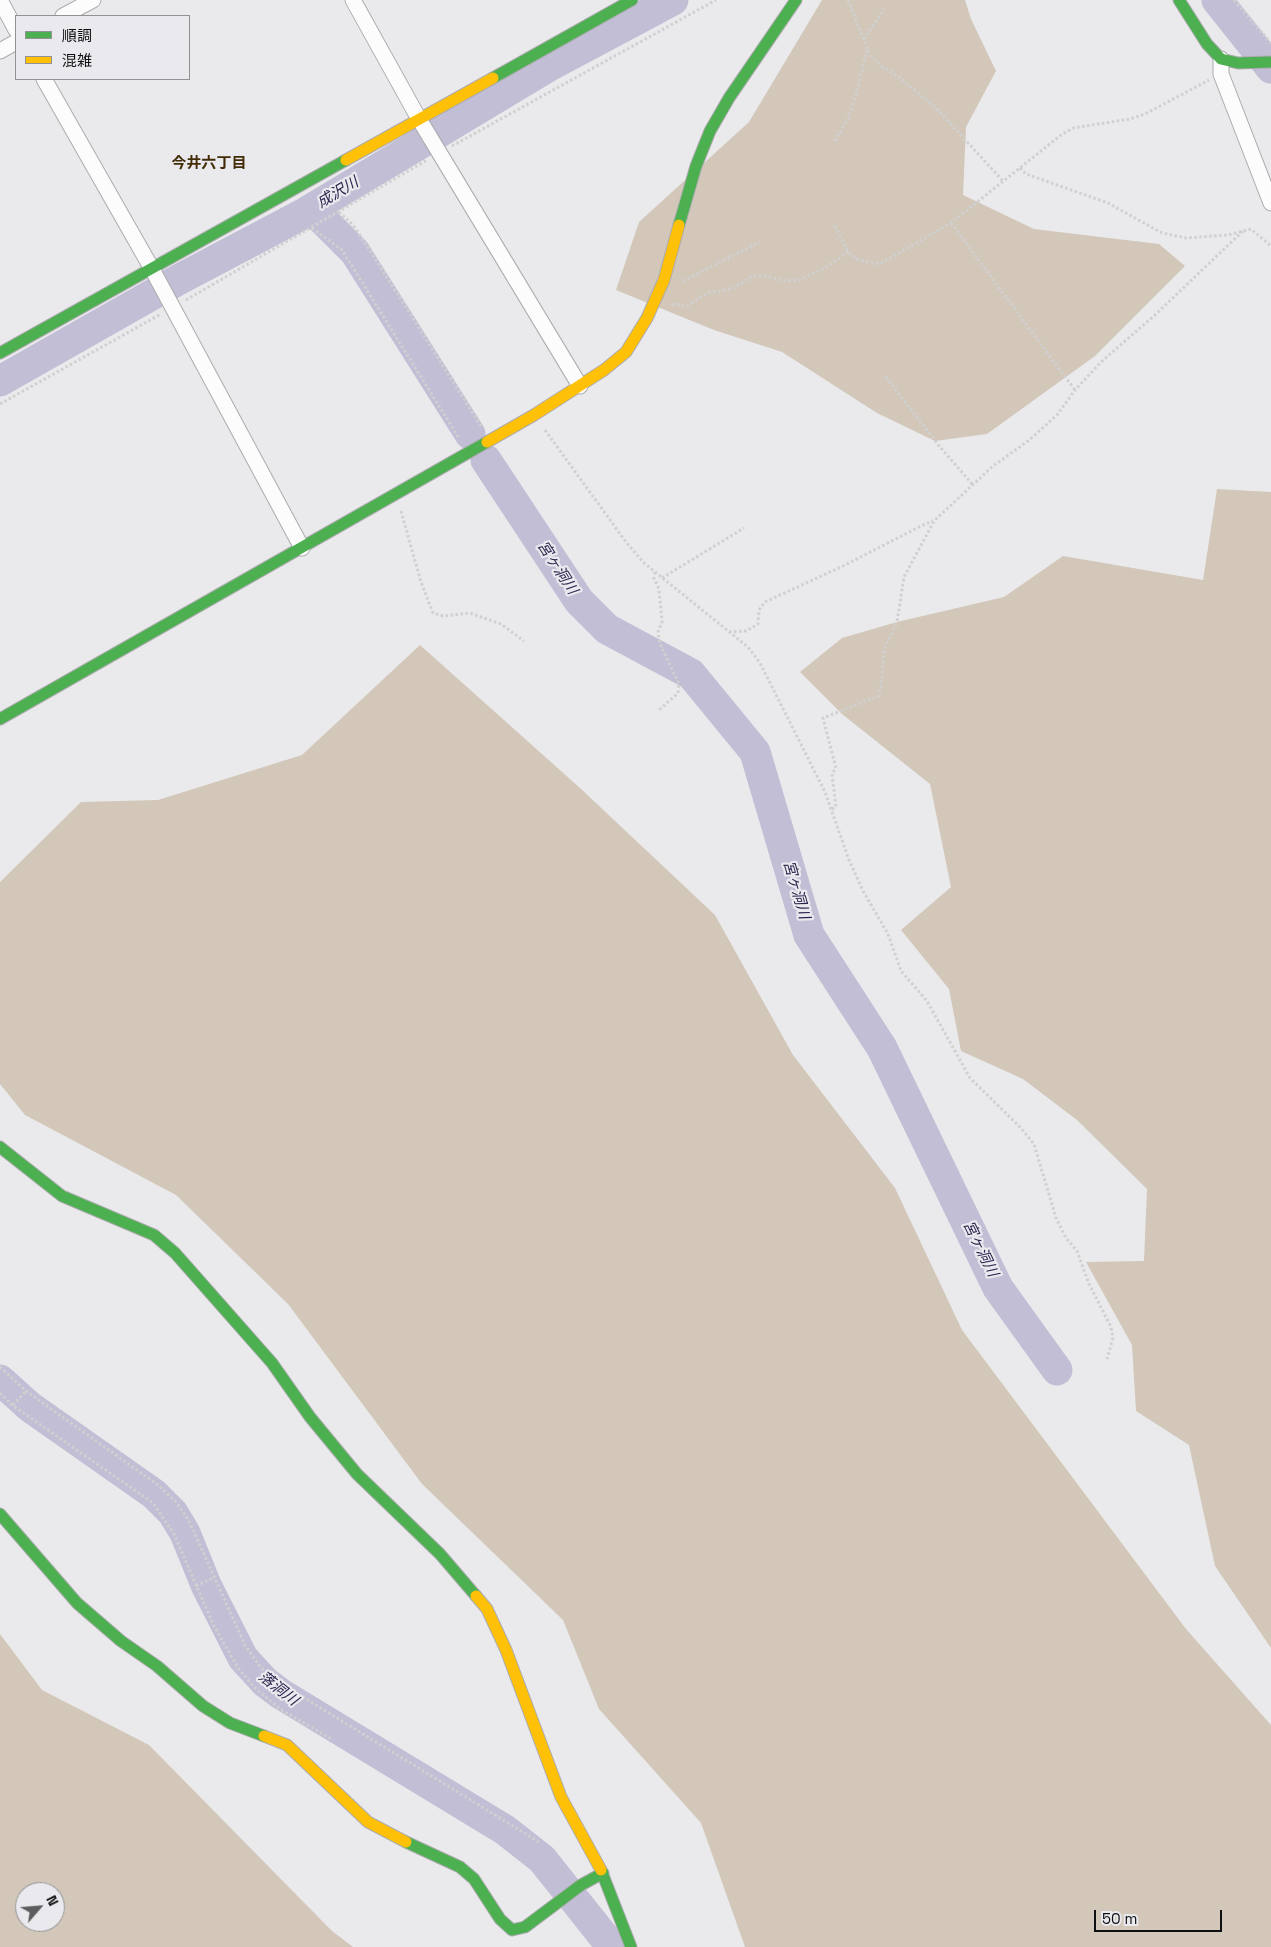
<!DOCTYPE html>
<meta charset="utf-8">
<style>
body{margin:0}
#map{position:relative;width:1271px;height:1947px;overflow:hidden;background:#eaeaed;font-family:"Space Grotesk","Noto Sans JP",sans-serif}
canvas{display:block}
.legend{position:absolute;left:15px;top:15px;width:175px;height:65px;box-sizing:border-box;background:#e9e9ee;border:1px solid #929195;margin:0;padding:6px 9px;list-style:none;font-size:15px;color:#0f0e10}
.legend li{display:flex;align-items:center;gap:10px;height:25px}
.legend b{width:25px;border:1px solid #929195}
.north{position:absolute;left:15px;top:1882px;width:50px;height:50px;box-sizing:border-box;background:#e9e9ee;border:1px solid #929195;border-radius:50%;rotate:63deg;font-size:14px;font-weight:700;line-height:20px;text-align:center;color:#0f0e10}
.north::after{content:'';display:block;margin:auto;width:18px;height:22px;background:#5c5b5d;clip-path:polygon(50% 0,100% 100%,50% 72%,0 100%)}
.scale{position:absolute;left:1094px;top:1910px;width:128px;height:22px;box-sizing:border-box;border:2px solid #0f0e10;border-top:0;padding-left:6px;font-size:15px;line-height:18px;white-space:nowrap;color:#0f0e10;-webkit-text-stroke:4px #e9e9ee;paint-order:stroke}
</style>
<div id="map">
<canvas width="1271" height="1947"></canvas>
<ul class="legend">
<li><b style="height:6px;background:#4caf50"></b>順調</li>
<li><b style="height:6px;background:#ffc107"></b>混雑</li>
</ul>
<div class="north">N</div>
<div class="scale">50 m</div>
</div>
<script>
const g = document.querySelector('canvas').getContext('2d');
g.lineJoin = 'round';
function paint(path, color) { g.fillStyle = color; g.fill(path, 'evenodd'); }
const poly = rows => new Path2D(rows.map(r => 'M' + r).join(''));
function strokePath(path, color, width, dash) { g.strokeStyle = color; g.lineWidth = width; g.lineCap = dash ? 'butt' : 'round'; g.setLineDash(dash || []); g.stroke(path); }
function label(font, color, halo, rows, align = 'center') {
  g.font = font + ' "Space Grotesk","Noto Sans JP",sans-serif'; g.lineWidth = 4.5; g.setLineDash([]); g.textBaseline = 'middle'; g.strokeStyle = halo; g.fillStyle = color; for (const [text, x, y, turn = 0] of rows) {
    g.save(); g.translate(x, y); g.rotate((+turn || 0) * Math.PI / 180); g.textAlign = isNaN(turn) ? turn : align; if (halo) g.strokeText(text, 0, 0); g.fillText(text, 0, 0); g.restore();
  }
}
paint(poly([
 [822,0,965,0,971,19,996,71,966,127,963,195,1034,229,1159,244,1185,266,1095,356,987,434,935,441,877,413,782,352,714,330,616,290,639,222,749,122],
 [1217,489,1271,492,1271,1648,1215,1566,1189,1445,1136,1411,1132,1345,1086,1262,1144,1261,1147,1189,1077,1120,1023,1079,961,1051,949,989,901,930,951,887,930,784,842,714,800,672,842,638,897,622,1004,597,1063,556,1203,580],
 [420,645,580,788,715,915,793,1055,895,1188,962,1330,1186,1629,1271,1725,1271,1947,745,1947,701,1823,599,1709,563,1620,422,1484,288,1304,176,1195,25,1115,0,1084,0,882,81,802,158,800,302,755],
 [0,1634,42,1690,149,1745,332,1931,353,1947,0,1947],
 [25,1892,55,1892,55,1922,25,1922]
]), '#d2c7b9');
strokePath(poly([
 [586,1913,600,1947]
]), '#c1bed5', 5);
strokePath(poly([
 [1217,0,1271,68],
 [303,214,317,214,355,252,470,434],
 [0,381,178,280,303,214,551,65,673,0],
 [486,460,579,601,607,629,691,674,755,752,809,935,882,1048,998,1288,1057,1370],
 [0,1380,30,1407,154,1494,173,1513,185,1533,206,1585,243,1658,265,1682,281,1694,505,1830,542,1859,612,1947]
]), '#c1bed5', 31);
const street = poly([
 [0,0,16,30],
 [353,0,419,119,580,386],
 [63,16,93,0],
 [0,51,16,42],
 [1221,59,1221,74,1271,203],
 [44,79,152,269,302,548]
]);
const fast = poly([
 [1179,0,1207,44,1221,59,1238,63,1271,62],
 [493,78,632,0],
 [679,225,696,166,710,131,729,98,796,0],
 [0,353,346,160],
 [0,719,487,442],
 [0,1147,62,1196,154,1235,175,1253,272,1363,310,1417,357,1474,440,1554,476,1596],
 [0,1514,77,1603,121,1641,157,1666,203,1706,230,1723,264,1736],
 [406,1842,460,1867,474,1879,500,1919,512,1930,525,1927,581,1885,603,1873],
 [601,1870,631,1947]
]);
const slow = poly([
 [346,160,493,78],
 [487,442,534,415,604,370,626,352,647,318,664,280,679,225],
 [476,1596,487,1609,506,1650,561,1797,601,1870],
 [264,1736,287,1745,368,1822,406,1842]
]);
strokePath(street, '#acabae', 17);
strokePath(fast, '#acabae', 13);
strokePath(slow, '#acabae', 13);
strokePath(poly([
 [848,0,869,53,881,66,898,76,936,108,1003,181],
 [1234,0,1271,43],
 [864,39,884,9],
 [835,141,848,119,856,95,867,50],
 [452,146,716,0],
 [1020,168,1026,174,1108,203,1162,233,1186,238,1228,235,1251,229,1271,246],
 [339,212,353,225,371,252,481,426],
 [951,223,1075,390],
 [835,226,848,252,856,259,877,264,883,262,951,223,1061,135,1073,128,1130,119,1145,114,1209,80],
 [312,228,342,250,459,438],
 [683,281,760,242],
 [186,300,427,160],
 [672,304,687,306,707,293,732,289,753,276,764,276,786,281,798,280,824,269,848,252],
 [886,377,940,447,973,485],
 [0,404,161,314],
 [545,430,626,542,644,563,748,647,760,663,825,792,849,860,863,891,888,934,901,971,927,1001,970,1078,1019,1126,1034,1144,1056,1218,1066,1238,1077,1251,1089,1284,1111,1327,1113,1338,1107,1359],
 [401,511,421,582,433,613,443,616,470,613,501,624,524,641],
 [655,572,654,578,659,589,662,622,658,632,660,644,679,684,678,693,659,710],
 [662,578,744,528],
 [729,632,746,631,758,624,759,610,765,602,843,566,923,525,933,521],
 [832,809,836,807,832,774,836,768,823,718,879,696,882,679,884,650,897,622,904,577,934,521,993,466,1028,441,1057,415,1075,390,1101,362,1155,315,1243,231],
 [0,1367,26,1391,158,1485,176,1502,189,1521,245,1645,261,1668,280,1683,539,1842],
 [0,1393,12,1405,153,1503,174,1534,213,1624,238,1668,255,1688,280,1709,333,1740],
 [13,1405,26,1391],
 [196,1586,215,1577]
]), '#d0d0d1', 3, [2.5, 2.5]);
strokePath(street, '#fcfcfc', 15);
strokePath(fast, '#4caf50', 11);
strokePath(slow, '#ffc107', 11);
label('bold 15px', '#422c06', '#e9e9ee', [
 ["今井六丁目",209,164]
]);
label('italic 15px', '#2d234e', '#e9e9ee', [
 ["成沢川",338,193,-31],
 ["宮ヶ洞川",557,568,57],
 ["宮ヶ洞川",796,890,74],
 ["宮ヶ洞川",980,1249,64],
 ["落洞川",278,1689,38]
]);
</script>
